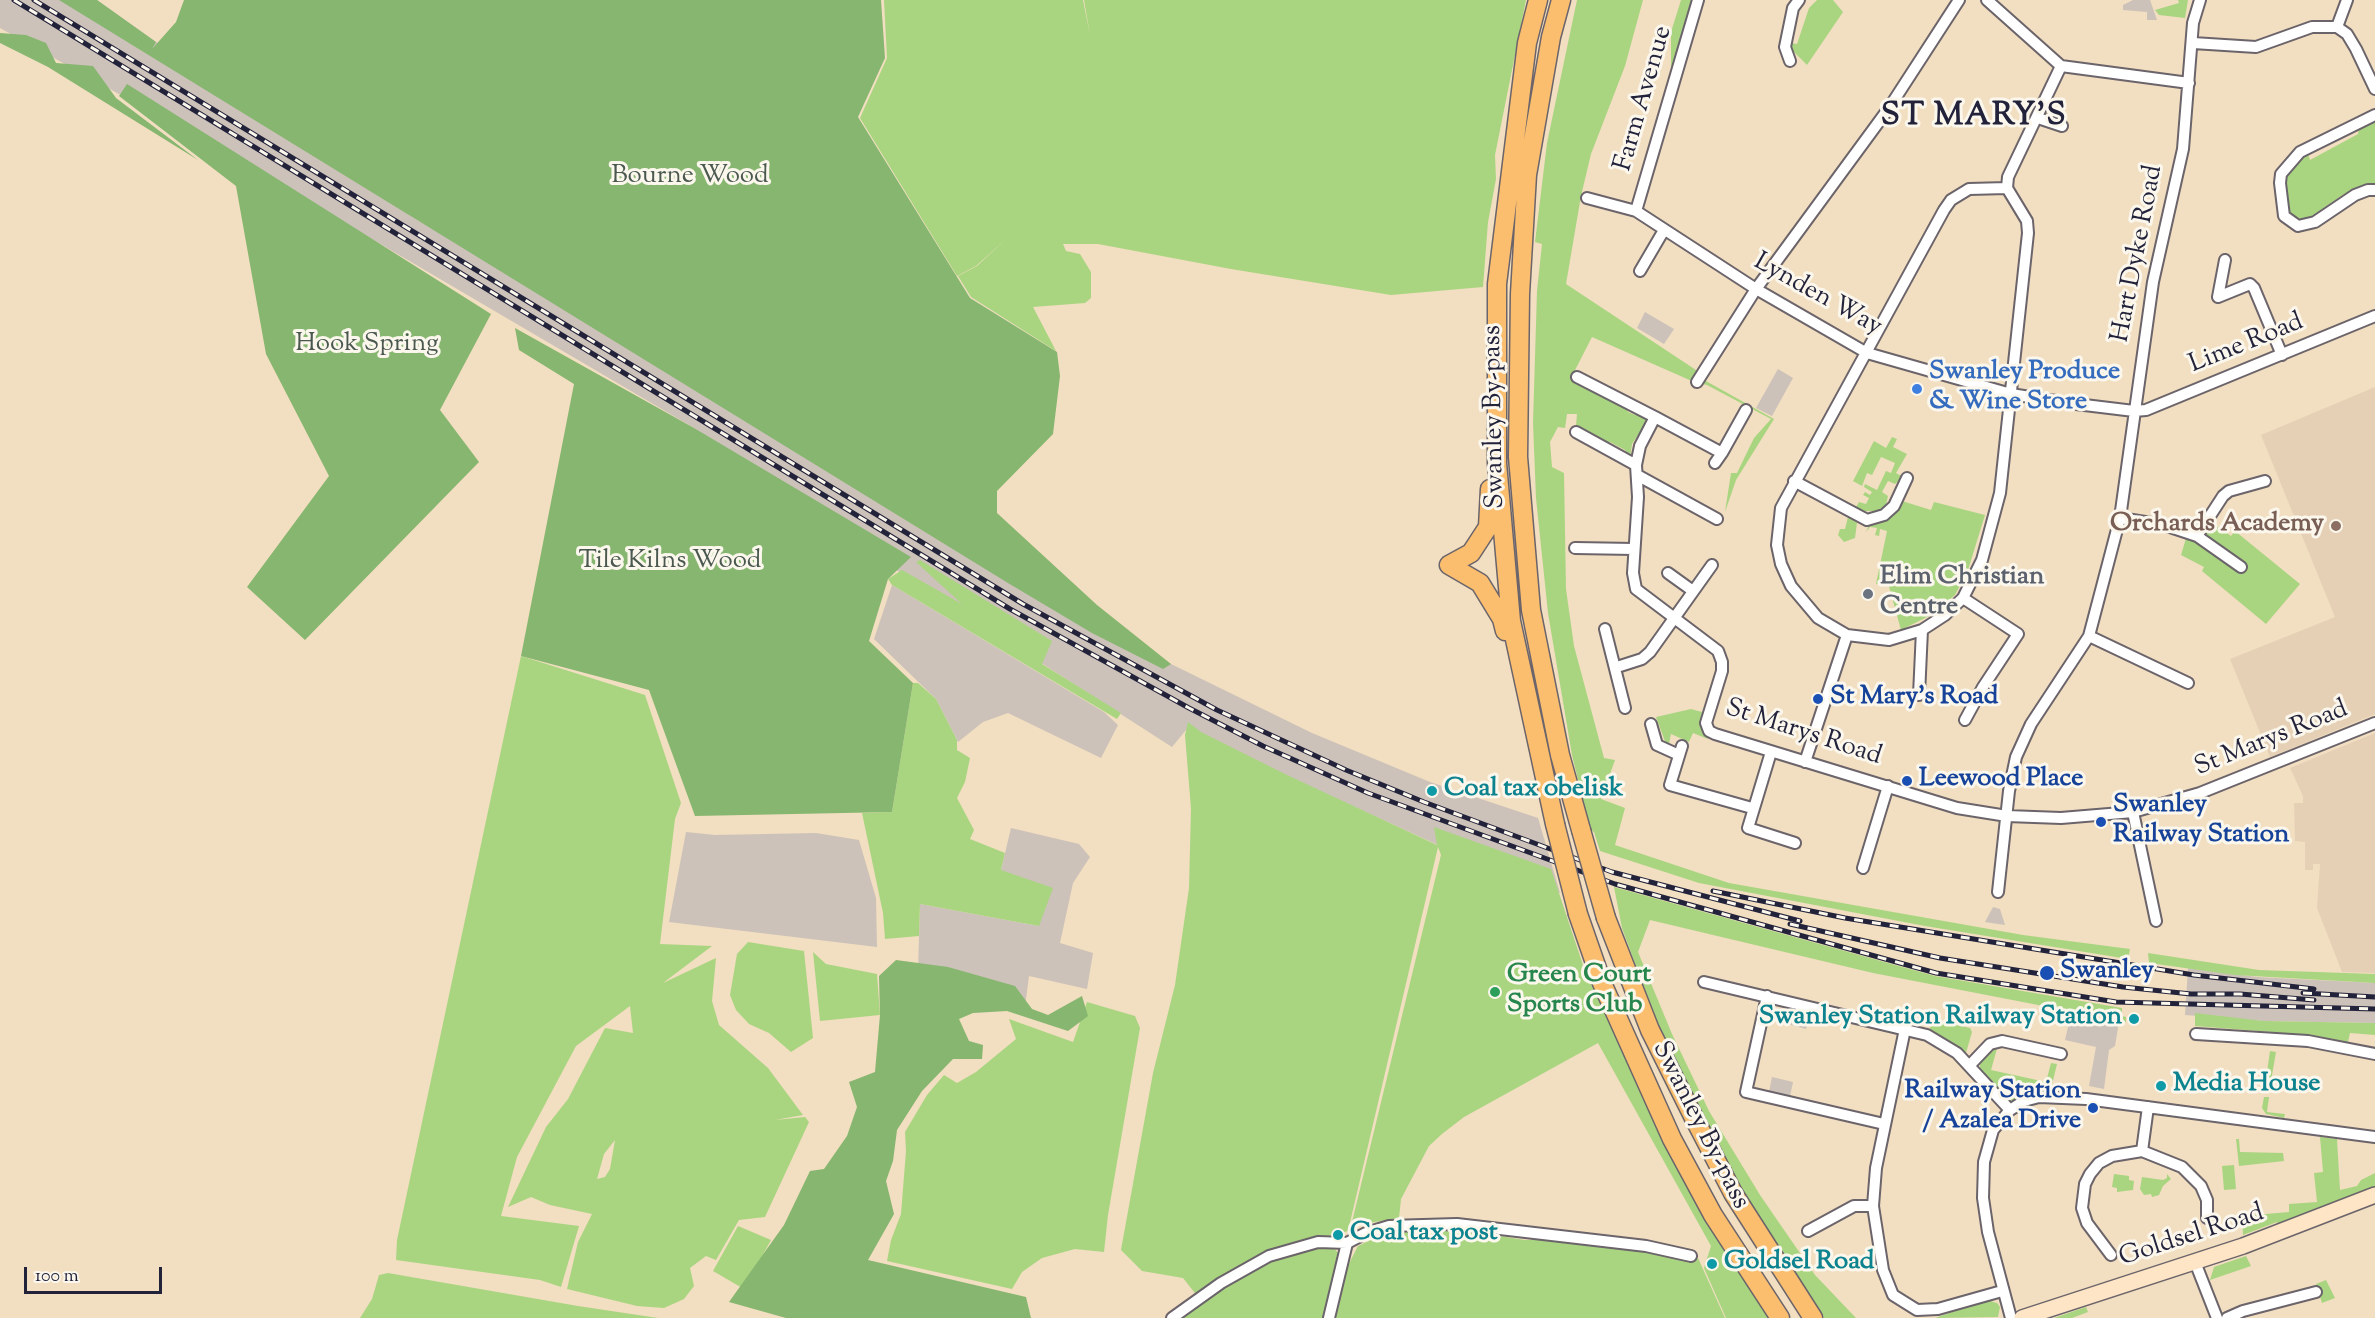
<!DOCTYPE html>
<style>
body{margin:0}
#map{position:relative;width:2375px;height:1318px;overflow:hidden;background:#f2dec0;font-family:"Sorts Mill Goudy",serif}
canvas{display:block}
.scale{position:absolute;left:24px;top:1267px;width:138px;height:27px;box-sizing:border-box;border:3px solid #22223b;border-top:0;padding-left:8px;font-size:18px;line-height:21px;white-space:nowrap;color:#22223b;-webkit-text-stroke:4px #fbf7ec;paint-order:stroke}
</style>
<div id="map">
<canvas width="2375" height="1318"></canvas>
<div class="scale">100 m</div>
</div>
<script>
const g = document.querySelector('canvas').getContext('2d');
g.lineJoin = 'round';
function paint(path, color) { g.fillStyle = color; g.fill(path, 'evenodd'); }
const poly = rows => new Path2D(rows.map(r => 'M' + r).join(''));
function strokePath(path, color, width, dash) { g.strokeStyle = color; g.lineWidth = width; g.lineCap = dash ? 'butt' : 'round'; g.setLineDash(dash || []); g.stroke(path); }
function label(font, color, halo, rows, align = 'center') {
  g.font = font + ' "Sorts Mill Goudy",serif'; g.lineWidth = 6; g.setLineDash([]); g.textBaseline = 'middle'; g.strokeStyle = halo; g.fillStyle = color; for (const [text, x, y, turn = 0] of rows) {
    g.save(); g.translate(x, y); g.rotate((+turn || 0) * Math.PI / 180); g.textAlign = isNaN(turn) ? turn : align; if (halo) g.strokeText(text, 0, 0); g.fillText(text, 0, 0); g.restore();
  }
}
paint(poly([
 [2375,387,2375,714,2270,757,2230,659,2335,617,2261,435],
 [2375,733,2375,973,2342,972,2317,908,2320,864,2313,864,2313,870,2305,870,2305,842,2295,841,2294,803,2303,803,2303,796,2290,768]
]), '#e5d0b6');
paint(poly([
 [0,0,97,0,156,42,219,75,275,120,417,220,536,287,1171,664,1312,733,1430,782,1538,818,1560,893,1438,845,1186,730,1172,747,887,564,694,428,227,154,0,28],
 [2133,0,2150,0,2157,20,2147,20,2147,12,2123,10,2123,5],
 [1645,312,1674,329,1664,344,1637,328],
 [1778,369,1793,378,1772,416,1756,408],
 [892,585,1104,712,1118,725,1101,758,1008,713,983,722,958,742,936,699,874,639],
 [1011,828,1079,844,1090,857,1073,883,1060,943,1093,953,1087,989,1029,976,1025,1007,918,971,920,904,1039,926,1001,870],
 [686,832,715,835,816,833,859,840,876,898,877,947,669,922],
 [1993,907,2000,909,2005,925,1985,922],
 [2188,968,2257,977,2375,983,2375,1023,2264,1021,2185,1015],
 [1788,1009,1809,1014,1806,1029,1784,1023],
 [2071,1014,2119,1022,2115,1046,2109,1050,2104,1089,2089,1086,2096,1047,2065,1040],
 [1772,1077,1793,1082,1790,1096,1769,1092]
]), '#ccc2b9');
paint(poly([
 [884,0,1083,0,1090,35,1084,0,1526,0,1495,155,1496,179,1488,222,1483,287,1391,295,1231,269,1098,244,1063,244,1066,251,1080,254,1091,272,1091,298,1085,303,1033,307,1056,351,971,297,958,276,977,266,1006,239,976,266,957,276,860,118,887,58],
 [1577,0,1643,0,1625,66,1591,154,1581,196,1566,284,1699,372,1697,376,1774,419,1736,480,1725,512,1731,473,1737,473,1754,438,1771,419,1707,385,1694,382,1592,337,1571,378,1586,388,1593,388,1595,393,1611,401,1616,399,1626,406,1628,412,1635,415,1641,414,1648,420,1632,444,1630,458,1625,450,1610,442,1605,444,1580,430,1576,426,1577,414,1567,414,1565,428,1558,427,1550,442,1552,467,1564,473,1566,589,1574,646,1604,758,1615,760,1601,799,1625,808,1615,845,1729,883,2023,935,2130,949,2128,959,1925,926,1699,883,1600,851,1594,832,1590,829,1572,755,1548,613,1536,498,1533,423,1537,291,1542,244,1535,242,1547,143],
 [1681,0,1694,0,1671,75,1671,32],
 [1817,0,1833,0,1843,12,1807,65,1791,49,1790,43,1797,44,1809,8],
 [2178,0,2188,0,2185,18,2159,15,2155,10,2179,3],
 [2375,119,2375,188,2344,194,2302,223,2288,215,2285,175,2304,156,2308,154,2310,160,2358,134,2359,127],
 [1892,437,1897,439,1893,447,1907,454,1896,473,1903,477,1895,484,1888,481,1882,492,1888,496,1886,505,1877,511,1864,511,1856,507,1859,502,1866,504,1869,498,1863,495,1865,492,1870,495,1872,492,1864,487,1865,484,1877,490,1886,471,1891,473,1895,463,1881,457,1872,475,1867,473,1862,486,1853,481,1874,441,1886,448],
 [1902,501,1931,510,1934,502,1985,515,1968,570,1955,595,1933,614,1901,630,1888,583,1876,584,1887,531,1880,529,1879,536,1875,535,1877,528,1870,527,1866,532,1869,525,1888,520],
 [1848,517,1857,523,1855,538,1844,542,1838,535,1840,529,1845,529],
 [2210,521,2231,536,2235,531,2300,584,2266,624,2202,571,2204,567,2181,555,2187,535],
 [920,560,1052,641,1042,664,1121,713,1117,719,892,585,888,579,902,570,962,604,916,562],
 [521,656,645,695,681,803,675,819,660,944,712,946,663,983,716,958,712,1001,719,1025,768,1068,803,1115,775,1120,805,1117,809,1122,765,1217,739,1220,716,1260,706,1256,690,1268,694,1286,684,1299,664,1308,637,1306,567,1289,578,1242,592,1214,550,1205,531,1197,508,1207,546,1127,568,1099,605,1028,633,1033,630,1006,576,1046,517,1157,501,1216,579,1226,561,1287,540,1280,396,1260,397,1240],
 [615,1140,610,1169,605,1177,597,1179,604,1154],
 [913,683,918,683,936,699,957,740,957,750,970,758,965,782,957,798,974,830,970,839,1005,853,1001,870,1053,888,1039,926,920,904,919,936,885,939,883,913,862,813,892,812],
 [1691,709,1702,712,1700,726,1710,737,1708,739,1693,733,1689,742,1671,734,1669,744,1666,744,1656,717],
 [1188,722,1201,732,1285,774,1437,845,1434,827,1551,869,1587,977,1779,1318,1726,1318,1704,1268,1711,1246,1598,1043,1464,1117,1442,1134,1429,1146,1401,1199,1399,1218,1351,1226,1441,855,1438,847,1348,1231,1266,1252,1198,1297,1183,1278,1142,1271,1121,1250,1153,1073,1175,985,1189,888,1191,809,1185,735],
 [1614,887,1935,976,2122,1008,2122,1016,2126,1017,2126,1022,1873,973,1650,920,1638,952,1672,1034,1709,1111,1760,1195,1815,1275,1856,1318,1824,1318,1787,1266,1739,1188,1701,1115,1659,1025,1637,969,1622,928],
 [748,942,804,951,813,1038,791,1052,769,1033,749,1024,736,1010,730,995,737,954],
 [813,952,826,964,877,974,880,1015,820,1021],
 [2148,953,2259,970,2375,974,2375,983,2235,975,2149,963],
 [1087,1002,1135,1016,1140,1028,1108,1215,1104,1252,1075,1249,1042,1258,1022,1272,1012,1289,887,1261,891,1240,901,1214,906,1151,905,1132,927,1095,944,1075,957,1083,976,1072,1016,1039,1009,1019,1073,1042],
 [2195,1013,2264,1021,2375,1023,2375,1035,2350,1033,2348,1042,2310,1035,2195,1026],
 [1934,1020,1970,1028,1972,1032,1966,1053,1929,1030],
 [1998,1045,1991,1070,2046,1082,2051,1063,2057,1064,2051,1089,2037,1090,2016,1102,2009,1102,1980,1068,1980,1064,1991,1050],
 [2270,1051,2276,1052,2270,1087,2265,1086],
 [2264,1097,2269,1097,2267,1112,2285,1114,2284,1118,2266,1114,2262,1108],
 [2320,1137,2337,1139,2340,1190,2357,1186,2361,1180,2375,1173,2375,1189,2278,1227,2277,1222,2243,1235,2242,1216,2289,1212,2289,1204,2317,1202,2314,1173,2323,1172],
 [2236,1139,2239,1139,2240,1152,2283,1153,2284,1161,2239,1166],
 [2234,1165,2236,1189,2224,1190,2222,1166],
 [2114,1174,2129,1176,2129,1180,2134,1181,2133,1190,2117,1192,2117,1188,2112,1187],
 [2167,1174,2171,1179,2163,1186,2159,1195,2152,1197,2151,1194,2144,1195,2140,1189,2142,1177,2163,1180,2167,1178],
 [738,1226,771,1240,744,1289,713,1271],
 [1449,1228,1525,1240,1576,1238,1646,1247,1698,1258,1725,1318,1330,1318,1337,1287,1358,1246,1390,1231],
 [1329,1243,1342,1257,1328,1318,1174,1318,1256,1264],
 [2246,1256,2251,1266,2210,1280,2214,1267],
 [388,1273,578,1306,658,1318,360,1318,372,1299,379,1275],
 [2326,1280,2335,1298,2322,1303,2316,1284],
 [1987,1300,1997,1303,2000,1307,1998,1317,1935,1318],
 [2086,1307,2088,1312,2072,1318,2054,1318]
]), '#a9d581');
paint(poly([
 [59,0,97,0,156,42,152,49,176,22,184,0,881,0,885,58,858,117,970,298,1057,352,1060,376,1053,434,997,491,997,513,1097,605,1171,664,1163,669,1092,633,1008,583],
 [0,33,26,35,46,43,56,63,93,66,116,98,198,160,48,67,0,43],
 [127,84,491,314,440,410,479,462,305,640,247,587,329,476,266,354,236,186,119,96],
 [515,328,694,428,911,557,888,579,869,641,913,683,892,812,695,816,649,690,521,656,574,384,519,350],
 [896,960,948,967,1015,986,1032,1009,1048,1015,1082,996,1088,1016,1068,1031,1007,1011,973,1013,959,1019,969,1041,983,1045,982,1059,953,1059,922,1091,897,1130,893,1161,886,1181,894,1214,868,1260,1026,1297,1031,1318,786,1318,729,1302,784,1225,810,1171,824,1169,847,1136,857,1107,849,1082,875,1072,880,1015,879,976]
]), '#86b66f');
const minor = poly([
 [1987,0,2061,66,2189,83],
 [2347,0,2337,27,2347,34,2356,49,2375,89],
 [2193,43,2256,47,2312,27,2337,27],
 [1790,61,1785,47,1793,8,1799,0],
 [2375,115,2300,152,2281,174,2280,183,2284,216,2298,226,2315,222,2355,195,2368,190,2375,190],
 [2038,118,2062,126],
 [2007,188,1969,189,1951,200,1944,210,1781,508,1777,545,1781,564,1791,586,1818,618,1847,635,1889,640,1922,630,1945,615,1963,598,1982,560,2000,493,2028,233,2027,221,2007,188,2008,177,2061,66],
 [1587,198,1636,211,1756,289,1867,353,2011,394,2068,403,2134,411,2146,410,2375,316],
 [1636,211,1698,0],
 [2225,260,2218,297,2250,284,2254,288,2282,355],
 [1640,271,1664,230],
 [1577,377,1655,417,1640,446,1636,465],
 [1697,382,1756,289,1889,108,1959,0],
 [1655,417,1722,453,1715,463],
 [1576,432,1636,465,1638,497,1633,573,1636,589,1718,651,1722,662,1722,671,1706,723,1709,731,1715,734,1957,808,2007,816,2061,818,2133,812,2200,793,2375,723],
 [1722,453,1746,410],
 [1637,475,1717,519],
 [1794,481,1867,520,1884,515,1894,506,1907,478],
 [2120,518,2164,525,2197,536,2223,496,2229,491,2265,481],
 [2197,536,2241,567],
 [1575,548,1634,549],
 [1668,573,1693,591],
 [1963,598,2018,634,1983,687,1965,720],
 [1605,629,1625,708],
 [2089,636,2188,683],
 [1617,667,1642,659,1650,652,1712,565],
 [1919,695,1922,630],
 [1651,724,1657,745,1679,755],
 [1682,746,1670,785,1752,808],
 [1771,752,1748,828,1795,843],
 [1805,762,1847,635],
 [2133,812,2156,921],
 [1863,868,1888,786],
 [1998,892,2009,791,2016,757,2031,724,2089,636,2120,518,2153,282,2183,149,2193,23,2200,0],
 [1704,982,1927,1035,1957,1053,2010,1110],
 [1767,996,1746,1092,1884,1124],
 [1905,1029,1876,1168,1873,1206,1883,1270,1893,1295,1917,1310,1938,1309,2002,1291],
 [2196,1034,2308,1041,2375,1054],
 [1969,1066,1990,1044,2002,1041,2061,1054],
 [2142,1151,2148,1107],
 [1808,1231,1854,1206,1873,1206],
 [2111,1255,2087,1223,2082,1208,2085,1184,2090,1174,2099,1163,2112,1156,2142,1151,2182,1167,2201,1186,2207,1200,2207,1218],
 [2195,1262,2217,1318],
 [1172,1318,1221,1283,1269,1256,1318,1242,1347,1243,1366,1233,1389,1226,1457,1224,1646,1246,1691,1256],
 [1329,1318,1347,1243],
 [2011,1318,1988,1232,1983,1198,1984,1162,1993,1130,2010,1110,2024,1101,2039,1097,2086,1099,2375,1137],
 [2227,1318,2243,1311,2316,1292]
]);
const secondary = poly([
 [2022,1318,2243,1246,2375,1195]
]);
const trunk = poly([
 [1538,0,1527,43,1497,284,1497,463,1511,621,1555,824],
 [1561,0,1551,37,1527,175,1520,294,1518,457,1531,610,1560,755,1581,830],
 [1449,565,1480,583,1502,619,1505,631],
 [1449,565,1471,553,1488,527,1490,489],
 [1578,914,1602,983,1672,1139,1713,1215,1780,1318],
 [1606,918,1650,1030,1694,1118,1733,1193,1813,1318]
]);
strokePath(minor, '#6b646a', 14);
strokePath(secondary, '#6b646a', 18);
strokePath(trunk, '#6b646a', 21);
strokePath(minor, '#fff', 10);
strokePath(secondary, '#fde5c5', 15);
strokePath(trunk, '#fabe6e', 18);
const rail = poly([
 [14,0,1010,609,1189,708,1263,746,1368,793,1615,884,1936,973,2116,1002,2375,1009],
 [34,0,1023,604,1217,710,1346,770,1424,802,1612,872,1800,921],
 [1713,891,1845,918,2194,975,2314,989],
 [1790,924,1940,958,2123,987,2191,994,2240,994,2314,1000],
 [2303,993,2375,997]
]);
strokePath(rail, '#22223b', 5);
strokePath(rail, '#fbf7ec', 3, [9]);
const trunkBridge = poly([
 [1555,824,1578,914],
 [1581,830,1606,918]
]);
strokePath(trunkBridge, '#6b646a', 21, []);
strokePath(trunkBridge, '#fabe6e', 18);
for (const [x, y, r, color] of [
 [1917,389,6,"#3f7fe0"],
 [2336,526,6,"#8d6e63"],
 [1868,594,6,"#6b7280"],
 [1818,699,6,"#1a4fb4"],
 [1907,781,6,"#1a4fb4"],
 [1432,791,6,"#0f9aa8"],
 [2101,822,6,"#1a4fb4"],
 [2047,973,8,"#1a4fb4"],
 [1495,992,6,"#2e9e5b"],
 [2134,1019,6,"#0f9aa8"],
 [2161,1086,6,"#0f9aa8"],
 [2093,1108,6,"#1a4fb4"],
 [1338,1235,6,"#0f9aa8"],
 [1712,1264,6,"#0f9aa8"]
]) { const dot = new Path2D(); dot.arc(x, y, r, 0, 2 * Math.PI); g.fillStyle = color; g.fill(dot); strokePath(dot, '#fbf7ec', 2); }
label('26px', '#22223b', '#fbf7ec', [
 ["Farm Avenue",1645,99,-74],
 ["Hart Dyke Road",2139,254,-79],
 ["Lynden Way",1817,296,29],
 ["Lime Road",2247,345,-22],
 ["Swanley By-pass",1496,417,-91],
 ["St Marys Road",1803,734,18],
 ["St Marys Road",2272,740,-22],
 ["Swanley By-pass",1699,1126,63],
 ["Goldsel Road",2192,1237,-18]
]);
label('26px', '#4a5850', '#fbf7ec', [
 ["Bourne Wood",690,178],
 ["Hook Spring",367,346],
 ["Tile Kilns Wood",670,563]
]);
label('bold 26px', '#366cbe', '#fbf7ec', [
 ["Swanley Produce",1929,374],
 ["& Wine Store",1929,404]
], 'left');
label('bold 26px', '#785e54', '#fbf7ec', [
 ["Orchards Academy",2324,526]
], 'right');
label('bold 26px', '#5b616d', '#fbf7ec', [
 ["Elim Christian",1880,579],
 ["Centre",1880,609]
], 'left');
label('bold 26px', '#164399', '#fbf7ec', [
 ["St Mary's Road",1830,699],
 ["Leewood Place",1919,781],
 ["Swanley",2113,807],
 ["Railway Station",2113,837],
 ["Swanley",2060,973],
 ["Railway Station",2081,1093,"right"],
 ["/ Azalea Drive",2081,1123,"right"]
], 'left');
label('bold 26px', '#0d838f', '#fbf7ec', [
 ["Coal tax obelisk",1444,791],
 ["Swanley Station Railway Station",2122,1019,"right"],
 ["Media House",2173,1086],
 ["Coal tax post",1350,1235],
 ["Goldsel Road",1724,1264]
], 'left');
label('bold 26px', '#27864d', '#fbf7ec', [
 ["Green Court",1507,977],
 ["Sports Club",1507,1007]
], 'left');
g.letterSpacing = '1.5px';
label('bold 32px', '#22223b', '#fbf7ec', [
 ["ST MARY'S",1974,119]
]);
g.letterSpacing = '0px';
</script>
